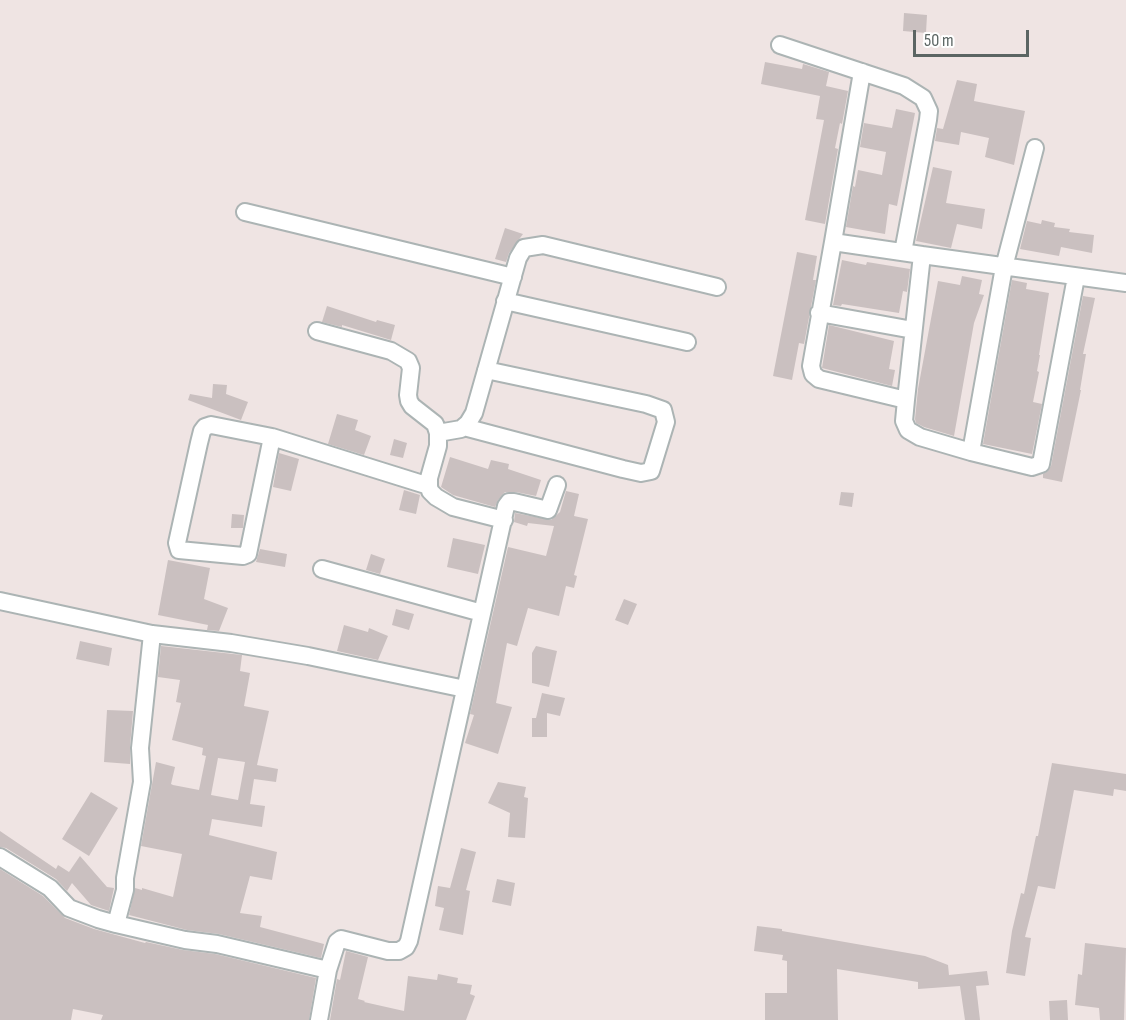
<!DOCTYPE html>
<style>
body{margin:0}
#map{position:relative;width:1126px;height:1020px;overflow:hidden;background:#efe4e3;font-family:"Sofia Sans Condensed",sans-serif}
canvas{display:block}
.scale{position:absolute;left:913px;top:30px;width:116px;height:27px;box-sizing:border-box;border:3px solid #5b6563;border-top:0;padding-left:8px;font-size:18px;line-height:21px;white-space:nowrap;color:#5b6563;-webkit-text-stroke:4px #fff;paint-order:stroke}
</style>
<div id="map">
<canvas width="1126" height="1020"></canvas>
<div class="scale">50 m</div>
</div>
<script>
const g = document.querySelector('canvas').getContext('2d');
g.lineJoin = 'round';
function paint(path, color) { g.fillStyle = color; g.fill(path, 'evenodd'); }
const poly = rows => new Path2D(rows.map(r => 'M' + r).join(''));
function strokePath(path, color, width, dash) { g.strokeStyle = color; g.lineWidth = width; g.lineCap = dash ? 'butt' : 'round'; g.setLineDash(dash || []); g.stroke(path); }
paint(poly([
 [904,13,927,15,926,33,903,31],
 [765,62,802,69,803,64,829,72,826,86,848,91,842,124,840,123,835,148,838,149,825,224,805,220,824,120,816,119,820,96,761,84],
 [957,80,977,84,974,101,1025,111,1014,165,985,157,989,138,961,132,959,145,935,141,937,128,943,129],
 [896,109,915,113,897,206,889,204,885,234,846,227,853,186,855,187,858,170,882,175,886,152,860,147,864,123,892,128],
 [933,167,952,171,946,203,985,209,982,229,957,224,951,248,916,241],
 [1042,220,1055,223,1054,227,1070,229,1069,232,1094,235,1092,253,1061,247,1059,256,1020,249,1027,221,1041,224],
 [505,228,523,234,509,253,506,262,495,259],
 [797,252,817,256,813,280,816,280,804,344,799,343,792,380,773,376],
 [842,260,866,265,867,262,910,269,907,292,903,291,899,313,842,304,841,306,833,305],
 [962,276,982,280,979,294,984,295,974,323,954,436,924,427,916,423,915,419,918,389,938,281,960,285],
 [1012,280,1027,283,1026,289,1049,293,1039,355,1040,355,1037,371,1039,372,1033,402,1042,404,1032,454,983,444],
 [1083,296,1095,298,1083,354,1086,354,1080,390,1081,390,1062,482,1043,478,1043,474,1048,471,1051,466],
 [327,306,376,322,377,320,395,325,391,340,342,325,342,327,322,322],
 [829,325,894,341,889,369,895,370,892,386,822,368],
 [213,384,227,385,226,394,248,402,241,420,188,400,190,394,212,398],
 [337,414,358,420,355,430,371,436,364,455,328,444],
 [394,439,407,443,403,458,390,455],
 [279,453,299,459,291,491,273,487],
 [450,457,488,469,491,460,509,464,508,469,541,480,536,496,516,492,505,492,498,500,495,507,453,495,441,487],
 [404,490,420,495,416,514,399,510],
 [566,491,579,494,574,516,588,519,574,575,577,576,574,588,566,586,559,616,528,608,517,646,507,643,496,703,512,707,498,754,465,743,474,715,470,714,508,547,546,556,554,526,528,523,527,526,514,522,515,513,551,520,560,512],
 [841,492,854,493,852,507,839,505],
 [232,514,244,515,243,528,231,528],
 [453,538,485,545,478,574,447,567],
 [260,549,287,554,285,567,256,562],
 [371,554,385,559,380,574,366,570],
 [168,560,210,568,204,599,228,608,219,631,207,630,208,625,158,615],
 [624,599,637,604,628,625,615,620],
 [396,609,414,614,409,630,392,625],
 [344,625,368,632,369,628,388,636,378,660,337,651],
 [80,641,112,648,109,666,76,659],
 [161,646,242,655,240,671,250,673,244,706,269,711,257,765,278,769,276,782,254,779,250,804,265,806,262,827,212,819,209,835,277,852,272,880,250,876,240,913,262,916,260,927,324,944,321,958,219,934,187,930,129,915,135,888,142,890,142,888,173,897,182,854,141,846,156,762,175,767,171,784,173,785,199,790,206,756,202,755,203,748,172,740,181,703,176,702,180,680,158,677],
 [218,758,245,762,238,800,211,795],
 [536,646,557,651,549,687,532,683,532,653],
 [542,693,565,698,560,716,547,713,547,737,532,737,532,718,536,718],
 [107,710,133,711,130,747,130,764,104,762],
 [1052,763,1126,774,1126,791,1114,789,1113,796,1074,790,1055,889,1038,886,1025,937,1031,938,1025,976,1006,973,1012,931,1021,893,1024,894,1036,836,1038,836],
 [498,782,526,787,524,797,528,798,525,838,508,837,510,813,488,803],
 [91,792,118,808,89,856,62,839],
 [0,831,56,869,58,865,69,872,80,856,107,887,114,888,109,911,91,905,72,883,67,891,56,879,6,848,0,847],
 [461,848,476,852,466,890,470,891,463,935,439,930,444,908,435,906,438,886,450,888],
 [0,869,43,896,65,918,94,929,145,943,146,942,183,950,215,954,316,978,309,1020,101,1020,103,1015,73,1009,71,1020,0,1020],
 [497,879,515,883,511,906,492,902],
 [757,926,782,929,782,931,925,956,948,965,949,975,987,971,989,985,976,986,980,1020,965,1020,960,986,918,989,918,982,837,969,838,1020,765,1020,765,993,787,993,787,961,782,960,783,955,754,951],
 [1085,943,1126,948,1124,1020,1100,1020,1099,1008,1075,1005,1078,974,1082,975],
 [346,951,368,957,358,999,365,1001,364,1002,404,1011,408,976,437,980,438,974,458,978,457,983,472,985,470,994,475,996,466,1020,330,1020,337,979,340,980],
 [1067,1000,1068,1020,1050,1020,1049,1001]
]), '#cac0c0');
const street = poly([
 [780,45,904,86,923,98,929,111,928,120,903,252],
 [245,212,513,277],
 [833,242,922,255,906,400,819,379,813,374,811,366,833,242],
 [833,242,862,72],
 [922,255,1126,283],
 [505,301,687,342],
 [819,313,913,330],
 [317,331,391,351,408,361,411,368,408,395,409,401,412,406,435,424,438,433,438,446,429,478,429,486],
 [906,400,904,421,908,430,920,437,971,452,1004,267,1035,148],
 [464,427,623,469,641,473,651,471,666,422,663,410,646,404,486,370],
 [438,433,461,429,468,423,474,413,518,258,524,248,543,245,717,287],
 [272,437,248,554,243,556,179,550,177,543,199,443,202,431,205,427,211,425,272,437,429,486,430,491,436,497,453,507,504,520],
 [971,452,1032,467,1041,464,1076,277],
 [322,569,482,613],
 [0,601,152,634,231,643,308,656,465,689],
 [0,857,50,888,69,908,98,919,116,924,185,940,217,944,328,970],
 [116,924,125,890,125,878,142,782,140,748,152,634],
 [319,1020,328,970,337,942,341,939,388,951,399,951,406,947,409,941,506,506,509,502,514,502,548,510,557,485]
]);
strokePath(street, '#acb4b4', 20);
strokePath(street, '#fff', 16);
</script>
